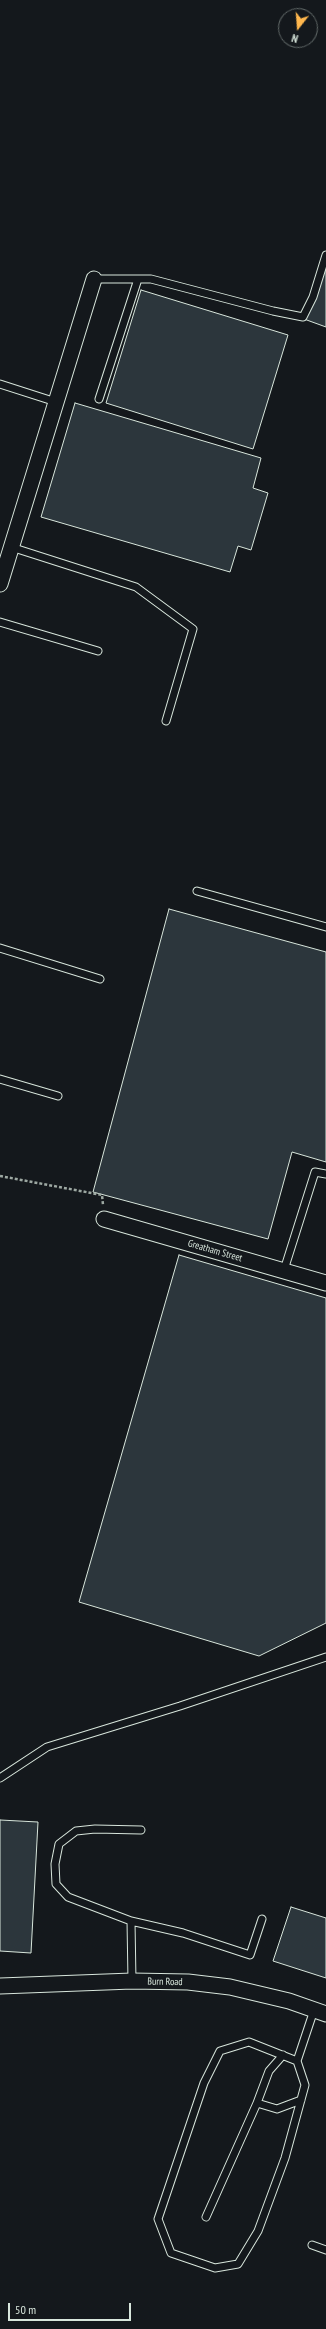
<!DOCTYPE html>
<style>
body{margin:0}
#map{position:relative;width:326px;height:2329px;overflow:hidden;background:#14181c;font-family:"PT Sans Narrow",sans-serif}
canvas{display:block}
.north{position:absolute;left:278px;top:8px;width:40px;height:40px;box-sizing:border-box;background:#14181c;border:1px solid #626a69;border-radius:50%;rotate:197deg;font-size:11px;font-weight:700;line-height:16px;text-align:center;color:#d8e6dc}
.north::after{content:'';display:block;margin:auto;width:14px;height:18px;background:#ffb74d;clip-path:polygon(50% 0,100% 100%,50% 72%,0 100%)}
.scale{position:absolute;left:8px;top:2303px;width:123px;height:18px;box-sizing:border-box;border:2px solid #d8e6dc;border-top:0;padding-left:5px;font-size:12px;line-height:14px;white-space:nowrap;color:#d8e6dc;-webkit-text-stroke:3px #14181c;paint-order:stroke}
</style>
<div id="map">
<canvas width="326" height="2329"></canvas>
<div class="north">N</div>
<div class="scale">50 m</div>
</div>
<script>
const g = document.querySelector('canvas').getContext('2d');
g.lineJoin = 'round';
function paint(path, color) { g.fillStyle = color; g.fill(path, 'evenodd'); }
const poly = rows => new Path2D(rows.map(r => 'M' + r).join(''));
function strokePath(path, color, width, dash) { g.strokeStyle = color; g.lineWidth = width; g.lineCap = dash ? 'butt' : 'round'; g.setLineDash(dash || []); g.stroke(path); }
function label(font, color, halo, rows, align = 'center') {
  g.font = font + ' "PT Sans Narrow",sans-serif'; g.lineWidth = 3; g.setLineDash([]); g.textBaseline = 'middle'; g.strokeStyle = halo; g.fillStyle = color; for (const [text, x, y, turn = 0] of rows) {
    g.save(); g.translate(x, y); g.rotate((+turn || 0) * Math.PI / 180); g.textAlign = isNaN(turn) ? turn : align; if (halo) g.strokeText(text, 0, 0); g.fillText(text, 0, 0); g.restore();
  }
}
const building = poly([
 [326,259,326,327,304,319,326,259],
 [141,290,288,335,253,449,106,403,141,290],
 [75,403,261,458,253,488,268,493,251,550,238,546,230,572,41,517,75,403],
 [169,909,326,952,326,1162,292,1152,268,1239,93,1192,169,909],
 [179,1255,326,1298,326,1623,259,1656,79,1602,179,1255],
 [0,1820,38,1822,31,1953,0,1951,0,1820],
 [291,1907,326,1918,326,1978,273,1961,291,1907]
]);
paint(building, '#2c363c');
strokePath(building, '#d8e6dc', 1);
const lane = poly([
 [94,279,151,279,273,311,303,317,313,297,326,255],
 [0,384,56,402],
 [99,399,138,279],
 [11,547,136,587,193,629,166,721],
 [0,622,98,651],
 [197,891,326,927],
 [0,948,100,979],
 [0,1079,58,1096],
 [284,1270,315,1172,326,1174],
 [0,1778,47,1747,180,1706,326,1657],
 [131,1921,183,1933,250,1955,262,1919],
 [132,1981,131,1921,68,1897,56,1884,55,1864,59,1844,76,1831,95,1829,141,1830],
 [283,2055,269,2071,257,2103,277,2109,301,2100],
 [297,2061,249,2042,220,2051,204,2083,158,2219,171,2253,215,2268,238,2264,258,2231,285,2158,305,2085,297,2061,314,2010],
 [206,2217,257,2103],
 [312,2245,326,2250]
]);
const street = poly([
 [0,584,94,279],
 [104,1219,326,1283],
 [0,1986,132,1981,188,1982,230,1987,289,2001,326,2014]
]);
strokePath(lane, '#d8e6dc', 9);
strokePath(street, '#d8e6dc', 17);
strokePath(poly([
 [0,1176,102,1195,103,1205]
]), '#9da8a2', 2.5, [3, 2]);
strokePath(lane, '#14181c', 7);
strokePath(street, '#14181c', 15);
label('10px', '#d8e6dc', '#14181c', [
 ["Greatham Street",215,1251,16],
 ["Burn Road",165,1982,1]
]);
</script>
